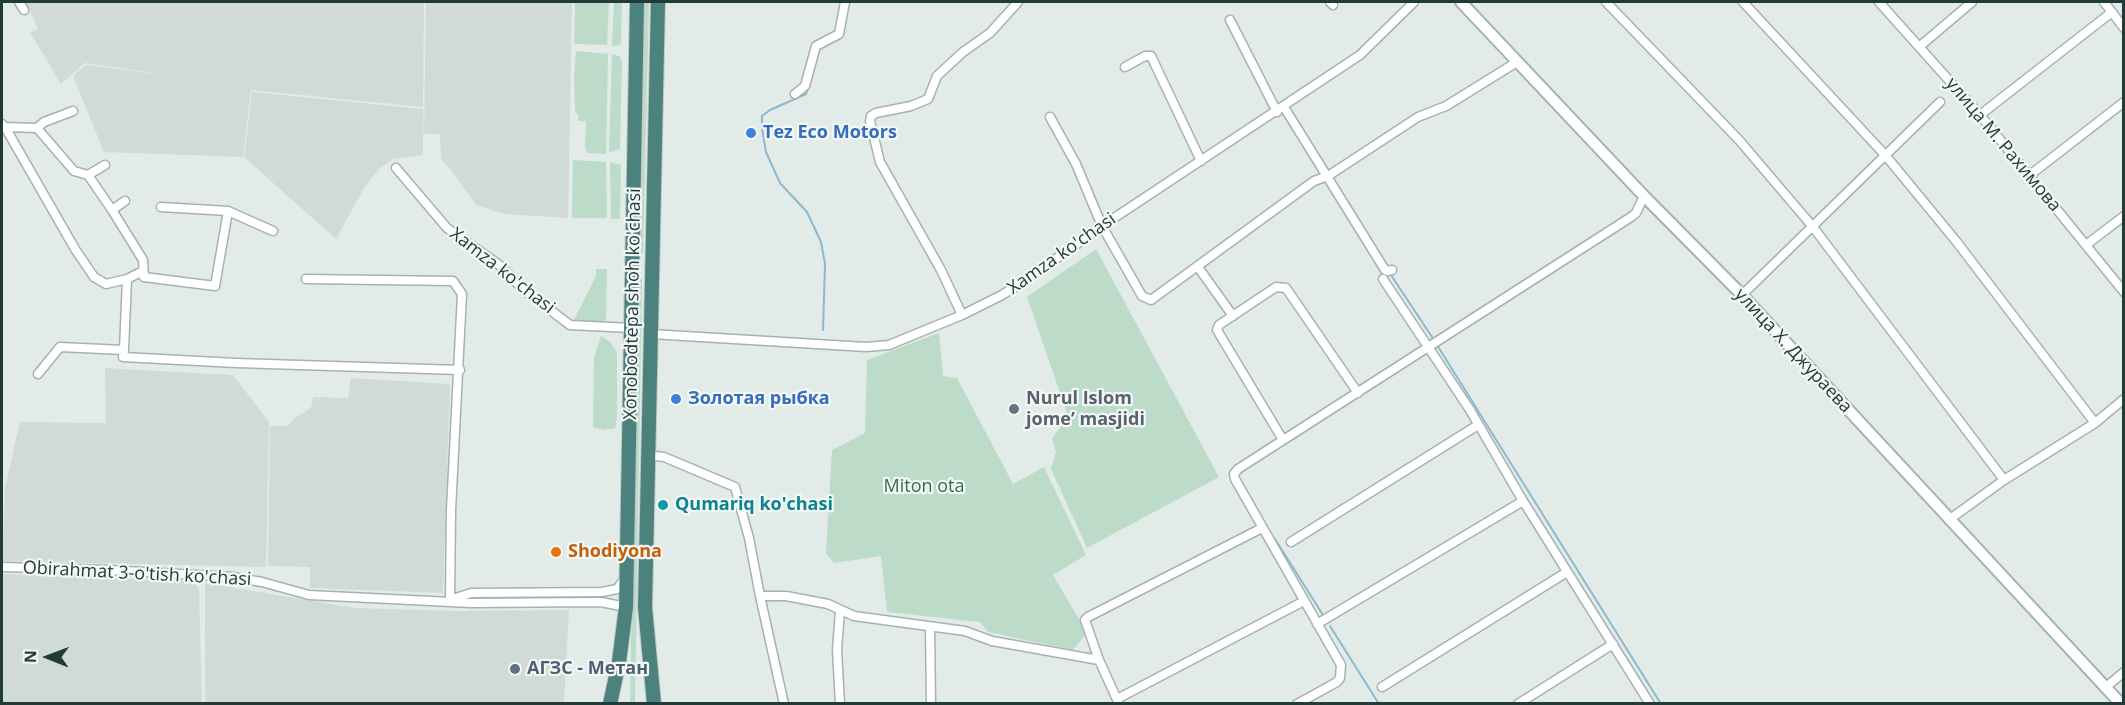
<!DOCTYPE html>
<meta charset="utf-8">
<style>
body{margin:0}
#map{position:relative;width:2125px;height:705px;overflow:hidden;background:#e2ebe8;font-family:"Open Sans",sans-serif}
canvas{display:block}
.frame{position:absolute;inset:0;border:3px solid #233b38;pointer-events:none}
.north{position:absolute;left:18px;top:627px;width:60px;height:60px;-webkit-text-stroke:4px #f2f8f6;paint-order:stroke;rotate:271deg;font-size:16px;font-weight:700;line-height:24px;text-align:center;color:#233b38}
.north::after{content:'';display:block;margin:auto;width:21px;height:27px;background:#233b38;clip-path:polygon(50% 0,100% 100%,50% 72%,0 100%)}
</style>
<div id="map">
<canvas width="2125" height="705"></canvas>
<div class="frame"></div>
<div class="north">N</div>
</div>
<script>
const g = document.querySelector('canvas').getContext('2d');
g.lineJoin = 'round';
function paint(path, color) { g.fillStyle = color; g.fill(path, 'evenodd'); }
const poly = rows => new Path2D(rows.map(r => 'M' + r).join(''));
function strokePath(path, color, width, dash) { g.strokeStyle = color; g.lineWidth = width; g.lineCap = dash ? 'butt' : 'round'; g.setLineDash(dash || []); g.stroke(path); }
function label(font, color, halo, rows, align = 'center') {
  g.font = font + ' "Open Sans",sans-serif'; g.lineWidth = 4.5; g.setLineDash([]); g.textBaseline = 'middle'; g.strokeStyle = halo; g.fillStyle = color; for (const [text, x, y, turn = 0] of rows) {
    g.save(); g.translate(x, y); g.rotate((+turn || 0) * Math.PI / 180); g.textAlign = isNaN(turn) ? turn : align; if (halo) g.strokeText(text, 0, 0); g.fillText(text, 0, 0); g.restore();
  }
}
paint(poly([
 [26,2,424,2,423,107,251,90,243,157,104,152,73,76,86,65,167,75,85,63,61,84,30,32,38,29],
 [426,2,572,2,568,218,504,214,476,205,452,171,441,159,440,134,423,134,423,155,393,159,379,169,364,188,336,239,244,157,252,92,423,109,424,134],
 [105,368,233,375,269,422,266,567,2,561,5,488,20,422,106,423],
 [351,378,450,384,443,593,310,588,310,567,268,566,270,426,288,426,295,418,311,408,313,397,348,398],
 [2,574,191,581,199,588,202,703,2,703],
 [205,583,355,608,460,611,569,610,564,703,205,703]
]), '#d0dbd8');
paint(poly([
 [575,2,609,2,607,45,574,44],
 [614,2,622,2,621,44,616,46,612,46],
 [644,2,649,2,643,254,637,254],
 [576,51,608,54,606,154,587,153,585,148,586,121,578,121,578,114,575,113,574,76],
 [612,54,619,56,622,61,620,149,609,153],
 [573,160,606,162,607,218,572,218],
 [610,162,621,165,620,219,611,219],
 [1096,249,1219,477,1087,548,1051,469,1056,452,1052,439,1068,416,1027,297],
 [596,269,607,269,606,320,603,322,574,320,596,276],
 [639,277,642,279,635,703,630,704,637,278],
 [939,333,943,376,957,378,1013,484,1044,467,1086,555,1053,575,1087,633,1073,650,988,632,980,622,887,612,881,556,834,563,826,553,832,450,865,433,867,360],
 [601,336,609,341,617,352,617,418,615,428,604,430,593,427,594,358]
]), '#bcdbc9');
strokePath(poly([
 [808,88,806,94,770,110,762,116,762,128,766,152,780,183,807,212,821,242,825,264,823,330],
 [1389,272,1434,340],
 [1437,345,1661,704],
 [1275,539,1323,615],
 [1330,626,1379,704]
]), '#8db9cd', 2);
const minor = poly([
 [19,2,24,10],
 [1330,2,1333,5],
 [1606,2,1739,140,1813,227,2004,480],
 [1743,2,1886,156,1956,241,2095,423],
 [1879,2,1980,115,2124,292],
 [2104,2,2124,28],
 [1230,20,1277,112],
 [1919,47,1972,2],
 [1125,67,1145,56,1151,56,1201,161],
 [795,94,805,86,816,46,839,34,845,2],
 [1284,107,1385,270,1387,271,1392,270],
 [1980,115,2112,12],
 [1050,117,1076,164,1102,226,1142,296,1151,300,1314,181,1328,176,1418,117,1446,106,1517,62],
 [2,124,5,127,37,128,44,122,73,111],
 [5,127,75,249,94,277,106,284,127,279,124,350],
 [37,128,74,171,88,175,112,210,143,260,144,277],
 [396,168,447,228,498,264,525,291,570,325,631,328],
 [88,175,105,165],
 [2030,175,2124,102],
 [161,207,228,211,273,231],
 [112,210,125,201],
 [2086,245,2124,216],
 [1198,267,1233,316],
 [127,279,141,272,144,277,215,286,228,211],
 [306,279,453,281,462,294,451,510,450,601],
 [1383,279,1470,410,1523,501,1650,704],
 [1742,295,1940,102],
 [962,315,941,270,880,162,870,121,871,116,876,113,911,106,928,99,937,76,963,52,990,33,1018,2],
 [651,334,866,347,889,345,962,315,1002,295,1029,278,1102,226,1360,55,1414,2],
 [38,374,60,347,124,350,123,357,236,363,460,370],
 [1283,440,1217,330,1219,325,1276,287,1286,288,1358,393],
 [648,455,664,457,735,487,749,538,760,596,784,704],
 [1950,519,2004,480,2095,423,2124,399],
 [1291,542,1478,425],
 [2,567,108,570,233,577,262,582,309,595,471,603,601,602,626,607],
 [760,596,786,596,828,604,854,616,965,631,992,641,1099,660],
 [453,599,471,593,602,592,617,589,625,578],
 [840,611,837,650,840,704],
 [1317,624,1523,501],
 [930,627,931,704],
 [1382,687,1567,572],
 [2106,687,2124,672],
 [1117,699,1304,601],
 [1119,704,1099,660,1085,620,1088,617,1262,528],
 [1297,704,1337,682,1340,678,1341,665,1235,479,1234,474,1238,469,1631,217,1636,213,1644,196],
 [1518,704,1613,644]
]);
const tertiary = poly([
 [1461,2,1644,196,1742,295,2121,704]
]);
const trunk = poly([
 [610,704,619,662,626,607,637,2],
 [654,704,645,607,658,2]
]);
strokePath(minor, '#a5b3b0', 11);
strokePath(tertiary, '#a5b3b0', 14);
strokePath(trunk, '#c1c8c7', 16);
strokePath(minor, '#fff', 8);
strokePath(tertiary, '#fff', 10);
strokePath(trunk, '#4c827e', 14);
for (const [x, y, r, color] of [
 [751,133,6,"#3f7fe0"],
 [676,399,6,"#3f7fe0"],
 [1014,409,6,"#6b7280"],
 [663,505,6,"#0f9aa8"],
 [556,552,6,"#e8710a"],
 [515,669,6,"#5c6f8a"]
]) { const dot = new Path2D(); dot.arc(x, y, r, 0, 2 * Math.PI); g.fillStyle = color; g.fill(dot); strokePath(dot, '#f2f8f6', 2); }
label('bold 18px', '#366cbe', '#f2f8f6', [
 ["Tez Eco Motors",763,133],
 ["Золотая рыбка",688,399]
], 'left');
label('18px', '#233b38', '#f2f8f6', [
 ["улица М. Рахимова",2003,145,50],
 ["Xamza ko'chasi",1062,254,-35],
 ["Xamza ko'chasi",502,271,38],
 ["Xonobodtepa shoh ko'chasi",633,304,-89],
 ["улица Х. Джураева",1793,351,47],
 ["Obirahmat 3-o'tish ko'chasi",137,574,3]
]);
label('bold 18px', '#5b616d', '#f2f8f6', [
 ["Nurul Islom",1026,399],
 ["jome’ masjidi",1026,420]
], 'left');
label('18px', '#2f6f52', '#f2f8f6', [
 ["Miton ota",924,487]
]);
label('bold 18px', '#0d838f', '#f2f8f6', [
 ["Qumariq ko'chasi",675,505]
], 'left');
label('bold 18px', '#c56008', '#f2f8f6', [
 ["Shodiyona",568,552]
], 'left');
label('bold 18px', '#4e5e75', '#f2f8f6', [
 ["АГЗС - Метан",527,669]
], 'left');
</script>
